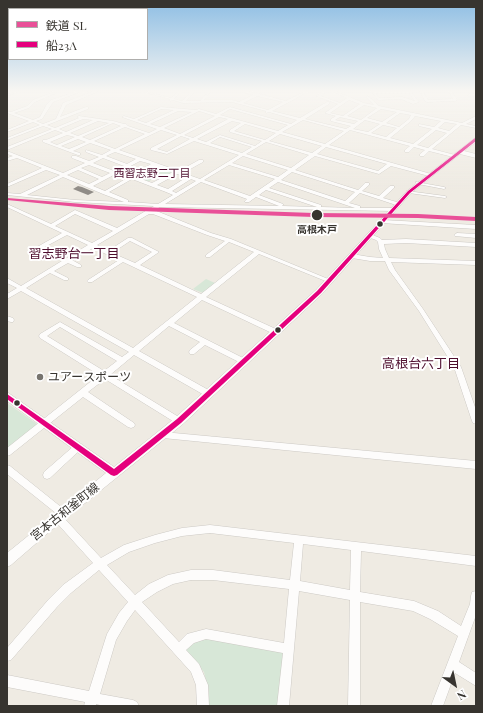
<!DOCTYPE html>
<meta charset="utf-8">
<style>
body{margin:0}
#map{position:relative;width:483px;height:713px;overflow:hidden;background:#efebe3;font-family:"Playfair Display","Noto Sans JP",serif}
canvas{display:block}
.frame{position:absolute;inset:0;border:8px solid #37342f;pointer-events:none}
.legend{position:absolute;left:8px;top:8px;width:140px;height:52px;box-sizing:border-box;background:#fff;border:1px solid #afaeac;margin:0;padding:5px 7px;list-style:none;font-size:12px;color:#37342f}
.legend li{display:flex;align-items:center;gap:8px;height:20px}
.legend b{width:20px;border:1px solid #afaeac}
.north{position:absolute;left:435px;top:665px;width:40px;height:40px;-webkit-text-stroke:3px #fff;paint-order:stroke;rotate:147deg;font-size:11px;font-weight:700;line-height:16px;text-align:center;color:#37342f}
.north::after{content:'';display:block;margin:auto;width:14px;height:18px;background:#37342f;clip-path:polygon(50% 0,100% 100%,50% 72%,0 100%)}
</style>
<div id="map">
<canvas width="483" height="713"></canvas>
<div class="frame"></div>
<ul class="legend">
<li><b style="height:5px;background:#e95098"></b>鉄道 SL</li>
<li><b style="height:5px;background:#e5007d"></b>船23A</li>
</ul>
<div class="north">N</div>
</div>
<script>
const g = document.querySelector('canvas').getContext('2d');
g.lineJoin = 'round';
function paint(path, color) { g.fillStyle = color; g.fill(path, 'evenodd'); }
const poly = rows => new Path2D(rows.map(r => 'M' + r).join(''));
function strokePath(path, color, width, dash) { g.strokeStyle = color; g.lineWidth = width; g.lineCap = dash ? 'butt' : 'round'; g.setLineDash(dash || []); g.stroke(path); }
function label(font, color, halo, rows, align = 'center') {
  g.font = font + ' "Playfair Display","Noto Sans JP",serif'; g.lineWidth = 4; g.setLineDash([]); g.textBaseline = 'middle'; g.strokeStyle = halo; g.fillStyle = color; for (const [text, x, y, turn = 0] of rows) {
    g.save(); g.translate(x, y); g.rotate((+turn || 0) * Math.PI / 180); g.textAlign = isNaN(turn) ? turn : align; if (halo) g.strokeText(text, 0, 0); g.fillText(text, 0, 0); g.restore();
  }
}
paint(poly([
 [159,167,174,172,164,178,158,176,146,183,134,177,143,172,147,174],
 [206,279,215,283,203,293,193,289],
 [7,403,37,424,36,427,7,450],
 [202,637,281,651,284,655,279,706,208,706,208,691,204,672,186,651,186,645]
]), '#d7e7d7');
paint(poly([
 [78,186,82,187,94,192,88,195,73,189]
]), '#908c87');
const minor = poly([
 [18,91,22,91,7,96,7,94,18,91],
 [46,91,56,93,35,102,29,108,14,113,33,120,40,117,47,104,51,100,78,91,87,91,87,92,80,92,53,102,42,119,36,121,43,124,56,119,63,103,94,91,97,91,97,92,66,105,60,117,86,107,88,107,88,109,47,125,55,128,79,118,77,117,79,116,113,121,124,124,126,124,128,126,149,133,157,129,122,117,124,116,134,119,161,107,196,110,199,109,216,114,230,107,291,124,297,120,269,112,266,113,266,111,232,102,183,103,173,100,170,101,170,99,140,91,144,91,171,98,178,91,181,91,174,99,182,101,193,91,196,91,186,101,200,101,209,91,211,91,204,100,232,100,239,102,253,95,241,92,241,91,258,93,260,94,286,101,305,91,308,91,308,92,272,111,300,118,327,102,329,102,329,104,305,119,346,129,351,126,331,121,331,119,336,116,325,113,338,104,316,96,324,91,327,91,321,96,340,103,347,98,331,91,335,91,364,103,374,105,366,97,368,96,379,106,462,123,476,116,476,119,466,124,476,126,476,128,461,125,432,149,455,155,455,156,453,157,429,151,424,156,420,156,420,154,425,150,414,147,409,152,405,152,405,150,410,146,350,130,329,145,431,174,431,176,429,176,391,166,379,174,315,156,295,170,358,190,365,183,369,183,369,185,362,191,379,196,390,186,394,186,394,188,383,198,400,203,400,205,396,205,360,193,349,203,360,206,360,208,392,208,394,209,394,211,160,207,154,210,211,233,231,239,333,281,332,282,328,282,259,254,206,297,278,330,279,332,278,334,274,334,202,300,174,323,245,359,247,361,245,363,241,363,205,345,194,354,190,354,189,352,190,350,200,342,169,326,139,351,212,392,213,394,212,396,206,396,134,355,110,375,182,419,183,421,182,423,179,424,176,423,105,379,88,392,134,423,135,425,134,427,131,428,128,427,83,397,10,455,7,456,7,448,99,375,40,338,39,336,40,334,60,322,122,357,129,352,21,291,7,299,7,294,17,288,7,283,7,278,21,286,88,245,67,235,41,249,37,249,37,247,62,233,7,207,7,204,51,224,75,210,117,228,154,206,75,202,7,195,7,193,20,194,60,175,46,170,7,187,7,184,42,168,17,158,7,161,7,158,13,156,7,154,7,151,63,173,85,163,72,158,72,156,76,156,89,161,99,157,86,152,86,150,102,155,111,150,90,143,73,151,80,153,80,155,78,155,43,142,43,140,46,140,63,133,55,130,7,150,7,147,52,129,43,126,7,140,7,138,40,125,33,122,7,132,7,130,29,121,7,113,7,111,11,112,27,106,33,100,51,93,46,92,46,91],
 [257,96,283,102,268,110,243,103,257,96],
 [349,100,360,104,343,116,330,113,349,100],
 [364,105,377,108,361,120,347,116,364,105],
 [161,109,174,110,146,123,137,120,161,109],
 [230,109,288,125,278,131,220,115,230,109],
 [381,109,397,112,382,122,367,118,381,109],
 [178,111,192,112,160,127,150,124,178,111],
 [199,111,215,116,180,134,164,128,199,111],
 [400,113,411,115,409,119,399,127,386,123,400,113],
 [415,116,441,121,434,127,419,124,419,126,432,129,413,144,390,138,411,121,415,116],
 [219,117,228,119,193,138,184,135,219,117],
 [340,117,344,118,358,121,354,124,335,120,340,117],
 [83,119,93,120,66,132,59,129,83,119],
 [303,120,344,131,325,144,282,132,303,120],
 [365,120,380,124,368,132,353,129,365,120],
 [98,121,109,123,78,136,70,133,98,121],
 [232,121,241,123,230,130,230,132,262,141,255,146,220,135,206,142,197,139,232,121],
 [445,122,457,124,449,131,438,128,445,122],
 [113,123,121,126,90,140,82,137,113,123],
 [245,124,276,133,265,140,234,131,245,124],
 [383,125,397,128,386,137,371,133,383,125],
 [125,127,145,134,115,149,94,141,125,127],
 [161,130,177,135,151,148,151,150,167,154,194,141,239,155,200,179,183,173,203,162,203,160,199,160,179,171,119,150,161,130],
 [436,130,447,133,428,148,417,145,436,130],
 [280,134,322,146,312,153,269,141,280,134],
 [67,135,75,137,57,145,50,142,67,135],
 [181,136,190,139,167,152,157,149,181,136],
 [220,137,252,147,242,153,210,143,220,137],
 [78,139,86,142,69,149,61,146,78,139],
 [266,142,309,155,291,168,246,154,266,142],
 [326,147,387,164,378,171,317,154,326,147],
 [115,152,136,159,127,164,106,156,115,152],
 [243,156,288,170,278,177,232,163,243,156],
 [103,158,124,166,114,171,93,163,103,158],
 [140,161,151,164,105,191,93,186,140,161],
 [89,165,110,173,102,177,81,168,89,165],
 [229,165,275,179,250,196,204,180,229,165],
 [155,166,173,172,152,183,136,177,155,166],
 [78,170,99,179,89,184,67,175,78,170],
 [292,172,355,192,345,201,281,180,292,172],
 [177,174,187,177,168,189,157,185,177,174],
 [63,177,103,194,124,202,75,200,27,195,63,177],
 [132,179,166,192,173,195,158,204,128,202,128,200,109,192,132,179],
 [191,179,196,181,176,193,172,191,191,179],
 [201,182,247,199,245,201,245,202,249,202,256,197,279,206,165,204,201,182],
 [278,182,355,208,321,207,321,205,269,188,278,182],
 [266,190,317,207,282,206,283,205,283,204,259,195,266,190],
 [75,214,113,231,92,243,55,226,75,214],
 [149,214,153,214,207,235,225,241,206,255,206,257,210,257,229,242,254,252,201,294,140,265,159,252,132,238,128,238,108,251,97,245,149,214],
 [130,241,152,252,135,263,112,253,130,241],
 [93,248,119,260,88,280,87,281,88,282,92,282,123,262,197,297,133,348,26,288,50,273,64,280,68,280,68,278,54,271,68,263,77,267,81,267,81,265,72,260,93,248],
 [60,327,117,361,104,371,47,336,60,327],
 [371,91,410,91,419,102,413,104,401,99,378,100,371,91],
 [376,93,409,93,415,101,402,97,379,98,376,93],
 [420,91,423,91,428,100,453,99,449,91,452,91,457,100,455,101,427,102,425,101,420,91],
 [469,94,476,94,476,96,468,96,469,94],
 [416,182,444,187,446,188,444,189,418,184,416,183,416,182],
 [407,191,445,196,447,197,445,198,409,193,407,192,407,191],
 [383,220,476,225,476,229,381,223,380,222,383,220],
 [457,233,476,234,476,238,455,236,454,235,457,233],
 [370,234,380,238,382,240,406,239,476,243,476,247,406,243,384,244,385,249,389,258,476,261,476,265,391,262,395,270,423,309,461,367,476,410,476,424,473,423,472,421,454,367,419,311,389,270,385,261,370,261,352,258,349,256,352,254,370,257,383,258,379,249,378,242,376,240,368,237,367,236,370,234],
 [7,316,13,318,14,320,13,322,11,322,7,321,7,316],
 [163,432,476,461,476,469,163,438,160,437,159,435,160,433,163,432],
 [78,444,81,445,82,447,81,449,50,478,47,479,44,478,43,475,44,472,75,445,78,444],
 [7,465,10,466,66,511,68,514,66,517,64,518,101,558,124,545,155,535,182,528,210,525,476,556,476,566,361,551,360,592,414,601,438,611,461,626,470,604,471,596,472,592,476,591,476,615,459,662,476,673,476,686,455,673,443,706,431,706,458,636,430,619,413,611,360,602,360,706,348,706,350,600,299,591,289,706,277,706,283,653,206,639,194,643,186,650,199,664,208,685,209,706,197,706,196,685,191,672,135,610,127,621,116,640,100,694,133,700,137,702,139,706,104,706,96,704,96,706,84,706,85,702,7,687,7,675,89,691,107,634,119,613,128,602,99,570,71,593,57,607,11,660,7,661,7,648,49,599,63,585,93,563,55,521,53,518,55,515,57,514,7,474,7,465],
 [210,533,294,543,290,580,213,570,191,570,168,575,149,584,135,595,107,565,129,552,155,543,182,536,210,533],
 [303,544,351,550,350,590,300,581,303,544],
 [191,580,213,580,289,589,284,643,206,629,187,634,179,642,142,602,157,592,173,584,191,580]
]);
const tertiary = poly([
 [476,137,476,142,464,151,476,154,476,158,460,154,411,193,322,294,183,424,48,533,11,565,7,567,7,553,106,473,7,401,7,392,114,467,175,418,316,290,407,191,476,137]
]);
strokePath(minor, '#ccc9c4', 1);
strokePath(tertiary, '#ccc9c4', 1);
paint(minor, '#fdfcfb');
paint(tertiary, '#fdfcfb');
paint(poly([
 [475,138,476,138,476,141,410,193,321,293,181,423,117,475,114,476,111,475,7,399,7,394,114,469,177,419,317,291,408,191,475,138]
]), '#e5007d');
paint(poly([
 [7,198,109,206,314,213,418,214,476,217,476,221,418,218,314,217,109,210,7,200,7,198]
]), '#e95098');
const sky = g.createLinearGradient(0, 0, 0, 190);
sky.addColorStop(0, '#8ebee4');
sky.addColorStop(0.48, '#f8f6f2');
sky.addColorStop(1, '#f8f6f200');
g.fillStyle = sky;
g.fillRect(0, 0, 483, 190);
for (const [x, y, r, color] of [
 [317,215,6,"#37342f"],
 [380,224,3.5,"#37342f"],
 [278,330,3.5,"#37342f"],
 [40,377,4,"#77746e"],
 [17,403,3.5,"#37342f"]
]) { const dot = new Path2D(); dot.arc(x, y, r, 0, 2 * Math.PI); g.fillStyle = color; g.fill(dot); strokePath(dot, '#fff', 1.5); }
label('bold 10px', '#37342f', '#fff', [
 ["高根木戸",317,230]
]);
label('11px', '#4e0e2e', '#fff', [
 ["西習志野二丁目",152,174]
]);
label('12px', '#37342f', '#fff', [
 ["ユアースポーツ",48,377]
], 'left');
label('12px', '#37342f', '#fff', [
 ["宮本古和釜町線",65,512,-39]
]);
label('13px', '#4e0e2e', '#fff', [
 ["習志野台一丁目",74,254],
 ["高根台六丁目",421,364]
]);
</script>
